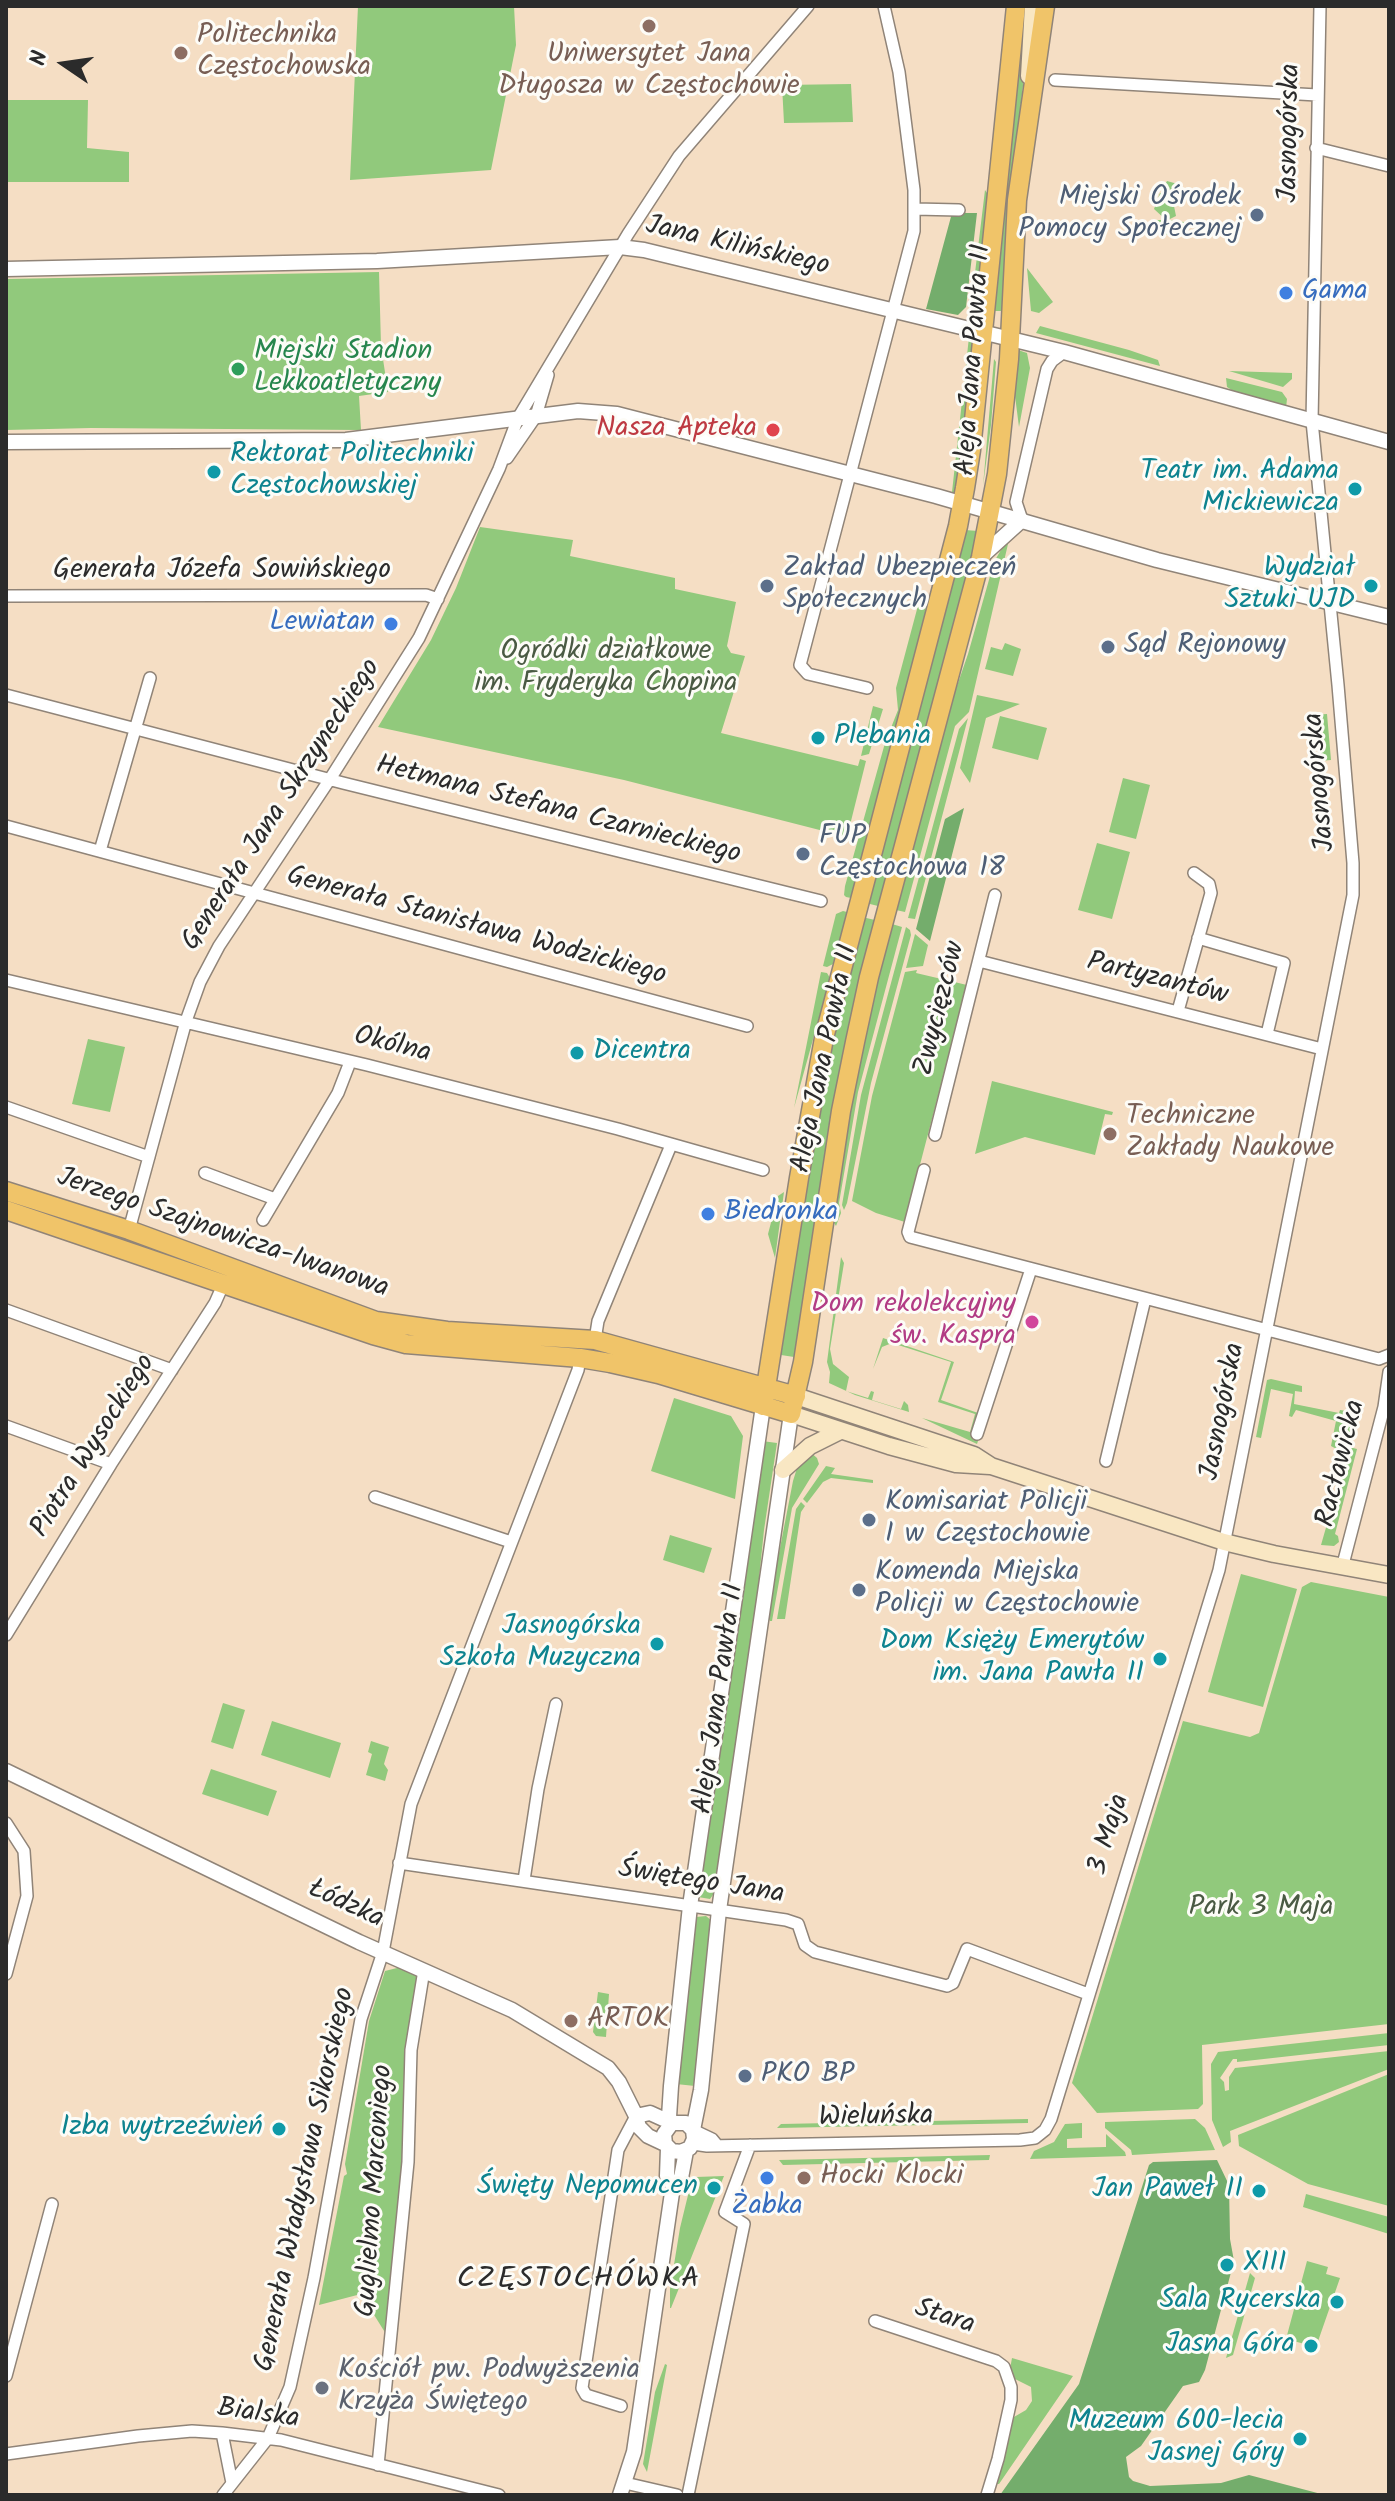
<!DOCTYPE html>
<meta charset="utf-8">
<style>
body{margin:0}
#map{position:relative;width:1395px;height:2501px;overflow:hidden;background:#f5dec4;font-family:Kalam,sans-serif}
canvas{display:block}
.frame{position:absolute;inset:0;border:8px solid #2b2b2b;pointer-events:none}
.north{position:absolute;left:24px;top:24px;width:80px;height:80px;-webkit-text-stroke:6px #fdfcf7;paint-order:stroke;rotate:283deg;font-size:22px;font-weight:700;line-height:32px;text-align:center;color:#2b2b2b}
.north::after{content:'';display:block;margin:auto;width:28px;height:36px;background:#2b2b2b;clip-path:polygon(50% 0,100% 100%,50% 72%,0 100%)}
</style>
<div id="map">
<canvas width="1395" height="2501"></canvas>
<div class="frame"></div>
<div class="north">N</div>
</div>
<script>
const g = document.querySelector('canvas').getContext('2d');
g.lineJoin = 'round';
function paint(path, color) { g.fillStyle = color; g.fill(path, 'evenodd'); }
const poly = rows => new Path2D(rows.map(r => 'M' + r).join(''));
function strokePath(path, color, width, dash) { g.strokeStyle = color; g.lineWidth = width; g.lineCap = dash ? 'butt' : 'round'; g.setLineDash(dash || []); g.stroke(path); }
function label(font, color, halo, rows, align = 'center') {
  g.font = font + ' Kalam,sans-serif'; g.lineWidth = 6; g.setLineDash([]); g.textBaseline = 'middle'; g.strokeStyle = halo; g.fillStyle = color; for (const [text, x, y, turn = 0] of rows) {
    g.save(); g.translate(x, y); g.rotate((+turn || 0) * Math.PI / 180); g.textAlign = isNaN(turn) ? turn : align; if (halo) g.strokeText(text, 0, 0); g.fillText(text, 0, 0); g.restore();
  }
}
paint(poly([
 [358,6,514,6,516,45,491,170,350,180],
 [1024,6,1028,6,1023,86,1007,219,1003,311,994,311],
 [851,84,853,122,784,123,782,85],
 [6,100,88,100,87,148,129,152,129,182,6,182],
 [1167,181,1181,185,1174,206,1176,216,1168,220,1184,222,1183,236,1156,234,1157,220,1166,220,1154,209,1160,193,1166,194,1167,189,1164,186],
 [985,190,989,196,977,309,971,306],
 [1027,268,1053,302,1039,313,1031,311],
 [379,272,381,346,388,392,359,396,361,430,91,428,6,430,6,279],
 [1040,326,1129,350,1158,360,1160,366,1036,333],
 [969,337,974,339,957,493,952,492],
 [1018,350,1027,353,1030,368,1019,427,1015,396],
 [994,359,996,362,991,425,983,486],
 [1229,371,1292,373,1292,379,1283,387],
 [1226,378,1282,392,1287,399,1286,408,1233,391,1227,387],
 [480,527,573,540,570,556,675,578,675,589,736,602,727,646,731,653,745,656,721,733,858,766,860,759,866,761,847,837,624,780,378,727,431,640,456,588],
 [965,530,978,531,934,703,878,906,866,903],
 [1006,541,1008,544,969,712,955,726,905,912,896,910,948,712,968,654,994,562],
 [920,598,926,600,925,621,851,898,846,897,844,895,845,886,885,743,898,710,896,688],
 [1005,643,1021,649,1013,676,985,669,991,647,1002,650],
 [977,695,1020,704,986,718,970,783,960,768],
 [873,706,883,709,869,754,861,756],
 [1327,714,1331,760,1319,761,1318,739,1310,739,1310,715],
 [1000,716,1047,728,1038,760,992,748],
 [968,718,915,919,908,918,959,729],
 [1123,778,1150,785,1136,839,1109,832],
 [1097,843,1130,852,1112,919,1078,910],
 [843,911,847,912,833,964,827,967,823,966,836,914],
 [862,917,875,920,830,1118,794,1357,781,1355,811,1153,845,983],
 [892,924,902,927,858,1092,839,1203,841,1213,836,1226,833,1221,849,1112,865,1029],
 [906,927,910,930,911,935,871,1083,847,1203,844,1210,842,1205,861,1095],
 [915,934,928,945,923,966,906,968],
 [917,970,916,973,967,985,905,1222,876,1213,852,1201,872,1096,905,972],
 [821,972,827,973,830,978,794,1108],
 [88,1039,125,1047,110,1112,72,1104],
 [992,1081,1113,1112,1112,1115,1105,1114,1095,1155,1025,1137,975,1154],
 [784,1192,775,1258,768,1234,778,1196],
 [841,1257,844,1263,830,1349,833,1364,849,1377,846,1391,868,1398,871,1391,874,1392,872,1400,901,1409,904,1401,908,1405,909,1412,855,1395,829,1383,830,1372,827,1362],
 [883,1338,954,1362,941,1400,978,1413,974,1428,979,1438,977,1444,922,1418,970,1432,975,1414,938,1402,951,1362,892,1343,882,1347,873,1369],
 [1271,1379,1302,1386,1302,1392,1295,1391,1294,1404,1339,1413,1340,1410,1347,1411,1362,1403,1365,1406,1351,1414,1354,1423,1350,1425,1352,1431,1348,1433,1350,1439,1346,1441,1349,1447,1357,1449,1335,1534,1338,1536,1339,1542,1334,1546,1321,1545,1345,1461,1344,1453,1331,1446,1336,1421,1296,1410,1292,1417,1289,1416,1293,1394,1271,1389,1261,1438,1256,1437,1267,1380],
 [674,1398,731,1416,743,1436,735,1499,651,1471],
 [762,1441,777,1443,764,1530,755,1618,715,1892,710,1899,698,1897],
 [809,1451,817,1458,819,1464,792,1508,772,1621,770,1621,767,1615,793,1481,797,1468],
 [826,1466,835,1468,831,1474,873,1480,873,1483,831,1478,823,1482,807,1503,803,1499],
 [801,1502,805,1506,801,1512,785,1619,777,1619,796,1509],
 [670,1535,712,1548,704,1573,663,1560],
 [1241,1574,1297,1589,1263,1707,1208,1692],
 [1311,1582,1389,1597,1389,2024,1202,2045,1203,2104,1198,2109,1097,2113,1072,2083,1183,1721,1250,1737,1259,1733,1302,1587],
 [223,1703,245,1710,233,1749,211,1742],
 [272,1721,341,1743,330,1778,261,1755],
 [371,1741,389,1747,384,1764,388,1770,385,1781,366,1775,372,1754,368,1752],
 [211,1769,277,1791,268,1816,202,1794],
 [706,1916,712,1921,695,2086,676,2084,696,1917],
 [401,1967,418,1975,405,2162,386,2334,361,2294,319,2305,344,2176,347,2174,345,2164,369,2021,385,1971],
 [598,1992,609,1994,606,2037,596,2036,593,2032],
 [1389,2033,1389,2045,1237,2062,1237,2059,1233,2059,1220,2078,1224,2082,1225,2091,1229,2090,1229,2077,1235,2068,1389,2051,1389,2069,1230,2131,1231,2142,1223,2147,1212,2120,1211,2064,1218,2052],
 [1389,2074,1389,2206,1308,2184,1239,2146,1238,2135],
 [1028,2119,1028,2123,777,2128,781,2124],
 [1195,2119,1205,2128,1215,2150,1132,2155,1131,2150,1105,2128,1105,2122],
 [1082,2123,1082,2138,1067,2139,1067,2148,1106,2147,1106,2134,1125,2152,1126,2156,1030,2159,1034,2151,1054,2142,1065,2124],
 [990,2155,989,2160,783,2165,779,2160],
 [724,2176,671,2308,670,2308,670,2289,680,2228,689,2191,696,2177],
 [1306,2194,1389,2217,1389,2234,1303,2207],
 [1307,2261,1328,2267,1326,2274,1340,2278,1316,2347,1286,2339],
 [1250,2273,1255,2278,1233,2355,1226,2358],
 [1012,2358,1073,2376,999,2484,995,2484,1014,2417,1026,2410,1032,2401,1031,2387,1015,2379,1010,2369],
 [665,2364,667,2365,647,2472,643,2464,655,2392]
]), '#91c97c');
paint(poly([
 [952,213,977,213,966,307,958,315,926,309],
 [964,808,930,941,916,929,945,819],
 [1217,2160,1229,2185,1230,2239,1234,2261,1205,2370,1199,2382,1183,2386,1141,2446,1126,2457,1129,2477,1133,2481,1150,2486,1221,2483,1249,2475,1325,2495,1000,2495,1079,2384,1149,2165,1153,2162]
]), '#74ad6c');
const minor = poly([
 [1055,80,1317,95],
 [1316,148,1389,166],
 [915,209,959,210],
 [507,458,536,416,548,375],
 [1022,520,1016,502,1047,369,1052,361,1064,352],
 [6,596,426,595,438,599],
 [867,688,808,674,800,665,914,231,914,190,899,72,884,6],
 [6,695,343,783,821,901],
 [6,826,747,1026],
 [100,851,150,678],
 [1198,938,1284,963,1267,1034],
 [979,961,1322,1049],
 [6,980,367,1065,618,1129,763,1170],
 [1178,1011,1211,893,1209,884,1194,873],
 [6,1107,149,1157],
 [935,1135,995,895],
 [924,1170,908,1232,910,1237,1379,1359,1389,1355],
 [205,1173,275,1199],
 [263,1220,338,1093,350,1062],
 [129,1230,186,1021,200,982,219,946,330,779,419,638,499,469,518,418,628,234,679,156,808,6],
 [6,1310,172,1370],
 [595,1340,598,1321,671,1145],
 [6,1426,111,1464],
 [977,1434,1031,1269],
 [1106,1461,1145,1299],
 [375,1497,511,1542],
 [1342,1568,1384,1407,1389,1372],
 [6,1635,111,1464,215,1303,223,1285],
 [6,1823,24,1851,27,1896,6,1974],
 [399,1863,786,1920,798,1924,805,1945,815,1952,947,1986,953,1983,967,1949,1088,1994],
 [524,1880,538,1789,556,1704],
 [693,2130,712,2139,717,2145],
 [693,2144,707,2146,1020,2140,1035,2138,1045,2130,1051,2119,1219,1570,1353,895,1353,863,1338,685,1312,421,1320,6],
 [875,2321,996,2361,1004,2367,1011,2387,1011,2400,998,2459,987,2495],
 [6,2376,52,2204],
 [621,2406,586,2395,582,2388,618,2150,636,2116],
 [222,2433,232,2483],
 [6,2454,138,2436,192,2431,222,2433,281,2440,499,2495],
 [378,2465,408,2162,411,2050,424,1970],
 [625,2483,677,2495],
 [223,2495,268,2438,290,2387,314,2278,361,2019,383,1952,411,1804,578,1370,580,1358],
 [688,2495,744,2224,725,2212,750,2145]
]);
const tertiary = poly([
 [6,269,377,261,620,247,644,250,1064,352,1389,442],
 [6,442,346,440,578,411,617,414,936,496,1157,560,1389,617],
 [981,557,1022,520],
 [6,1771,359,1942,512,2010,608,2068,619,2082,636,2116,639,2127,648,2136,665,2144],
 [636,2116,650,2113,672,2123],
 [672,2123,669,2117,671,2086,690,1906,763,1406],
 [693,2130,686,2123,672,2123,664,2134,665,2144,672,2151,681,2152,690,2148,694,2139,693,2130,701,2090,719,1910,791,1414],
 [668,2148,667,2176,673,2186],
 [620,2495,634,2452,673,2186,681,2178,686,2151]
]);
const secondary = poly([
 [1029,76,1033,6],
 [796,1396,974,1455,991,1466,1224,1542,1274,1554,1389,1575],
 [791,1414,889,1446,956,1464,990,1466],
 [783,1470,810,1446,840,1431]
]);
const primary = poly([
 [6,1191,129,1230,376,1321,447,1331,595,1340,796,1396],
 [6,1210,373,1335,406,1344,580,1358,610,1363,658,1374,791,1414,803,1362,841,1111,855,1042,869,977,981,557,997,474,1009,359,1017,200,1045,6],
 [763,1406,799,1178,824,1038,958,526,965,488,971,450,1016,6]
]);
strokePath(minor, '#908478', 14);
strokePath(tertiary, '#908478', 17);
strokePath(secondary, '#908478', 19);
strokePath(primary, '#908478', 21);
strokePath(minor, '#fff', 11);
strokePath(tertiary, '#fff', 14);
strokePath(secondary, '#f9e7c3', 16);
strokePath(primary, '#f0c469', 18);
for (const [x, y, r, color] of [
 [649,26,8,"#8d6e63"],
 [181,53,8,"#8d6e63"],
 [1257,215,8,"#5c6f8a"],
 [1286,293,8,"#3f7fe0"],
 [238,369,8,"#2e9e5b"],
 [773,430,8,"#e0444e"],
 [214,472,8,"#0f9aa8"],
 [1355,489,8,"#0f9aa8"],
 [767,586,8,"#5c6f8a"],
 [1371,586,8,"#0f9aa8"],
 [391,624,8,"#3f7fe0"],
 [1108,647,8,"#5c6f8a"],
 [818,738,8,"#0f9aa8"],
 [803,854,8,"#5c6f8a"],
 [577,1053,8,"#0f9aa8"],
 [1110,1134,8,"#8d6e63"],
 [708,1214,8,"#3f7fe0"],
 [1032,1322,8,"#d1479c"],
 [869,1520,8,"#5c6f8a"],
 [859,1590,8,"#5c6f8a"],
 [657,1644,8,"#0f9aa8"],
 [1160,1659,8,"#0f9aa8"],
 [571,2021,8,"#8d6e63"],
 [745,2076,8,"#5c6f8a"],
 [279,2129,8,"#0f9aa8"],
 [767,2178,8,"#3f7fe0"],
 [804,2178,8,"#8d6e63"],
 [714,2188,8,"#0f9aa8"],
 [1259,2191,8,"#0f9aa8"],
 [1227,2265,8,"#0f9aa8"],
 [1337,2302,8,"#0f9aa8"],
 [1311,2346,8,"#0f9aa8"],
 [322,2388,8,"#6b7280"],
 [1300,2439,8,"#0f9aa8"]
]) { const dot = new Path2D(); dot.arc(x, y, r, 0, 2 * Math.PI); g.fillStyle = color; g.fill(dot); strokePath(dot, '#fdfcf7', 3); }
label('28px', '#785e54', '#fdfcf7', [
 ["Politechnika",197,37],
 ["Częstochowska",197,69],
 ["Uniwersytet Jana",649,56,"center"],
 ["Długosza w Częstochowie",649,88,"center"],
 ["Techniczne",1126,1118],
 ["Zakłady Naukowe",1126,1150],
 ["ARTOK",587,2021],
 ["Hocki Klocki",820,2178]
], 'left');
label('28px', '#2b2b2b', '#fdfcf7', [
 ["Jasnogórska",1292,133,-89],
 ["Jana Kilińskiego",737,248,13],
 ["Aleja Jana Pawła II",976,360,-86],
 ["Generała Józefa Sowińskiego",222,572],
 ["Jasnogórska",1322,782,-95],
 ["Generała Jana Skrzyneckiego",283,806,-57],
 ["Hetmana Stefana Czarnieckiego",558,812,14],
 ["Generała Stanisława Wodzickiego",476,928,15],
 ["Partyzantów",1157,981,14],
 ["Zwycięzców",942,1009,-76],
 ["Okólna",392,1047,14],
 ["Aleja Jana Pawła II",827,1059,-78],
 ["Jerzego Szajnowicza-Iwanowa",222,1235,19],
 ["Jasnogórska",1225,1412,-79],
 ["Piotra Wysockiego",95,1447,-58],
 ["Racławicka",1343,1464,-76],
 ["Aleja Jana Pawła II",721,1699,-82],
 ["3 Maja",1111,1835,-73],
 ["Świętego Jana",701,1884,9],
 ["Łódzka",345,1906,25],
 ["Wieluńska",876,2119,-1],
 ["Generała Władysława Sikorskiego",307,2180,-78],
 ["Guglielmo Marconiego",377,2191,-86],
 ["Stara",944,2319,18],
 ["Bialska",258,2416,8]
]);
label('28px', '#4e5e75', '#fdfcf7', [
 ["Miejski Ośrodek",1241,199,"right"],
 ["Pomocy Społecznej",1241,231,"right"],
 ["Zakład Ubezpieczeń",783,570],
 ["Społecznych",783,602],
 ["Sąd Rejonowy",1124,647],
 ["FUP",819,838],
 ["Częstochowa 18",819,870],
 ["Komisariat Policji",885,1504],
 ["I w Częstochowie",885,1536],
 ["Komenda Miejska",875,1574],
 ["Policji w Częstochowie",875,1606],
 ["PKO BP",761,2076]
], 'left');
label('28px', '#366cbe', '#fdfcf7', [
 ["Gama",1302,293],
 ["Lewiatan",375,624,"right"],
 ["Biedronka",724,1214],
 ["Żabka",767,2208,"center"]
], 'left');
label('28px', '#27864d', '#fdfcf7', [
 ["Miejski Stadion",254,353],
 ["Lekkoatletyczny",254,385]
], 'left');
label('28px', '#be3a42', '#fdfcf7', [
 ["Nasza Apteka",757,430]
], 'right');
label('28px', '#0d838f', '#fdfcf7', [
 ["Rektorat Politechniki",230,456,"left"],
 ["Częstochowskiej",230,488,"left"],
 ["Teatr im. Adama",1339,473],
 ["Mickiewicza",1339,505],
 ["Wydział",1355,570],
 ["Sztuki UJD",1355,602],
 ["Plebania",834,738,"left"],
 ["Dicentra",593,1053,"left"],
 ["Jasnogórska",641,1628],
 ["Szkoła Muzyczna",641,1660],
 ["Dom Księży Emerytów",1144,1643],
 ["im. Jana Pawła II",1144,1675],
 ["Izba wytrzeźwień",263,2129],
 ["Święty Nepomucen",698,2188],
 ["Jan Paweł II",1243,2191],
 ["XIII",1243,2265,"left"],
 ["Sala Rycerska",1321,2302],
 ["Jasna Góra",1295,2346],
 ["Muzeum 600-lecia",1284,2423],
 ["Jasnej Góry",1284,2455]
], 'right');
label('28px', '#4a5a43', '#fdfcf7', [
 ["Ogródki działkowe",606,653],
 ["im. Fryderyka Chopina",606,685],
 ["Park 3 Maja",1261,1909]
]);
label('28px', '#b23c85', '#fdfcf7', [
 ["Dom rekolekcyjny",1016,1306],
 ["św. Kaspra",1016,1338]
], 'right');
label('28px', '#5b616d', '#fdfcf7', [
 ["Kościół pw. Podwyższenia",338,2372],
 ["Krzyża Świętego",338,2404]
], 'left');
g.letterSpacing = '2px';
label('30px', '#2b2b2b', '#fdfcf7', [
 ["CZĘSTOCHÓWKA",579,2282]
]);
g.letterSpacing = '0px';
</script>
